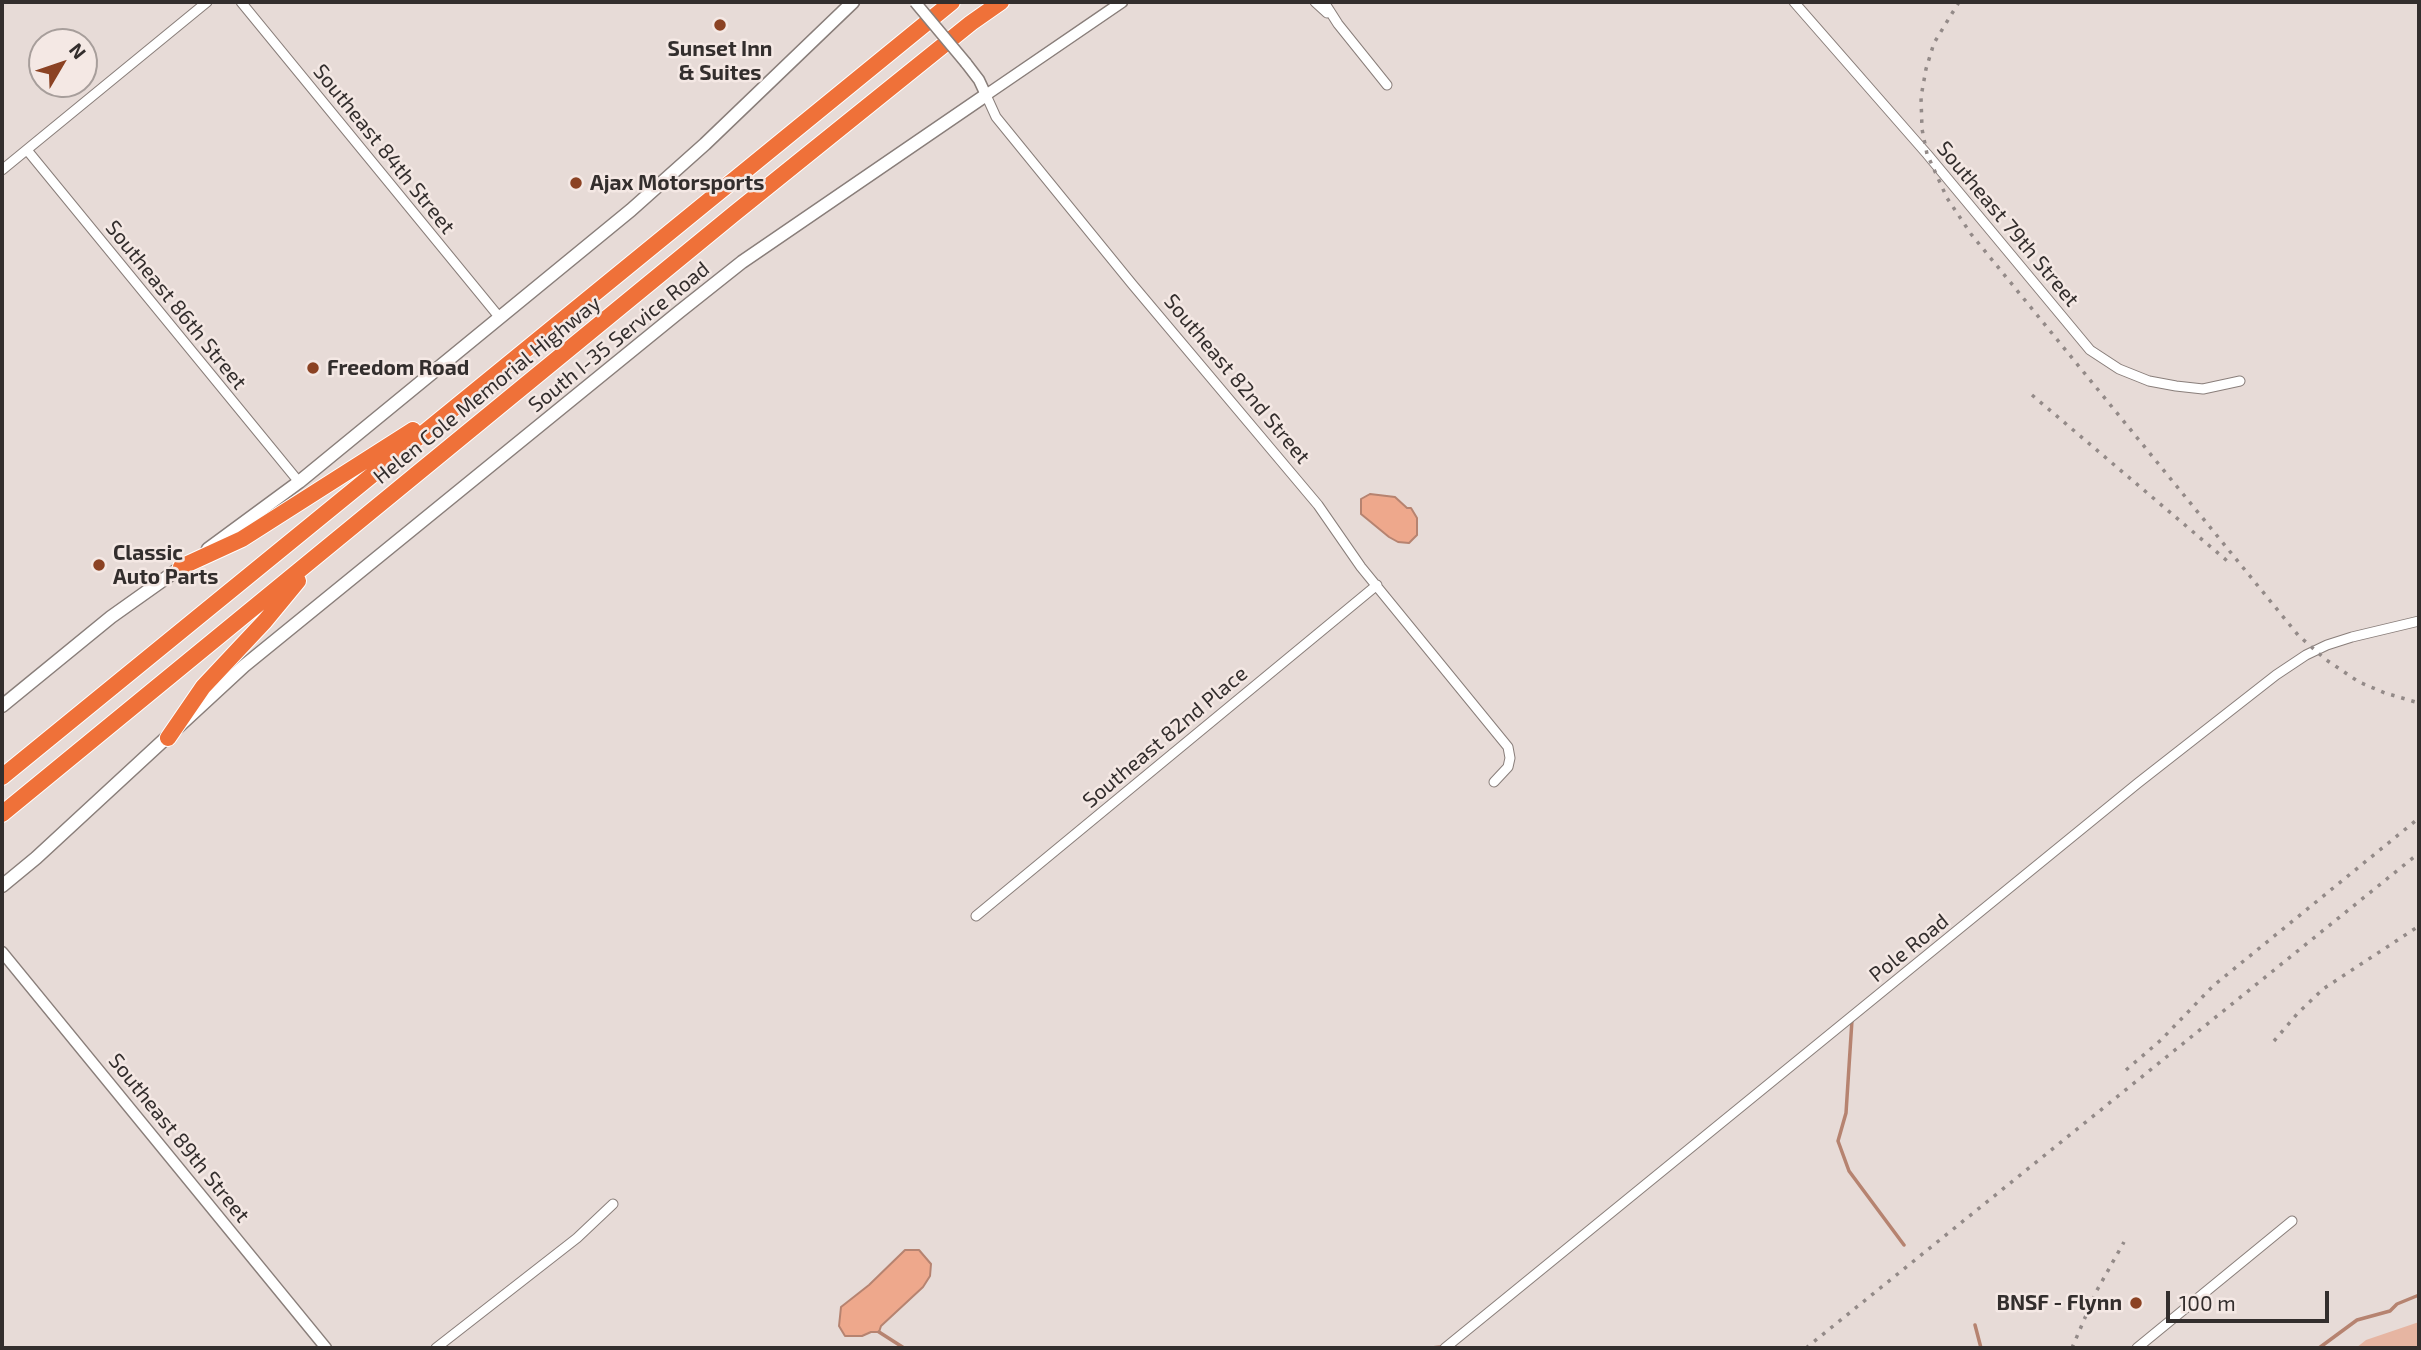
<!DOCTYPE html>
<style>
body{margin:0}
#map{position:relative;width:2421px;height:1350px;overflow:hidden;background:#e7dbd7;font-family:"Exo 2",sans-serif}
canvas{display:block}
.frame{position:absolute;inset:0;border:4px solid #332e2d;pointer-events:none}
.north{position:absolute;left:28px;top:28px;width:70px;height:70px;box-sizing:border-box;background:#f4e8e4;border:2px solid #a79e9b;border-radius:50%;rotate:51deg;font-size:19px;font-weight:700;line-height:28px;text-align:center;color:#332e2d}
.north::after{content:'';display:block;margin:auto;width:24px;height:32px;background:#8b4223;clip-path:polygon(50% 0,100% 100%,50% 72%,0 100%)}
.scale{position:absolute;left:2166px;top:1291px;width:163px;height:32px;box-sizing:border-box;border:4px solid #332e2d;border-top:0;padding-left:9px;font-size:21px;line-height:24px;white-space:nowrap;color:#332e2d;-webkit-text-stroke:5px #f4e8e4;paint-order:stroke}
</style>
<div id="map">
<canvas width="2421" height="1350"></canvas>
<div class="frame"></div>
<div class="north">N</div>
<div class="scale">100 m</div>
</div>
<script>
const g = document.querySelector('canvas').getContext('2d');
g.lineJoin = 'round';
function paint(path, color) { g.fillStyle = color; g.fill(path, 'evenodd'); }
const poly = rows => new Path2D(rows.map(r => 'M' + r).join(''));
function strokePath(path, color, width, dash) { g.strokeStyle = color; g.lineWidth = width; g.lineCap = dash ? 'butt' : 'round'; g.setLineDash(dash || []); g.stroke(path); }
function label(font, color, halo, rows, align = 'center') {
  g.font = font + ' "Exo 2",sans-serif'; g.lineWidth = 5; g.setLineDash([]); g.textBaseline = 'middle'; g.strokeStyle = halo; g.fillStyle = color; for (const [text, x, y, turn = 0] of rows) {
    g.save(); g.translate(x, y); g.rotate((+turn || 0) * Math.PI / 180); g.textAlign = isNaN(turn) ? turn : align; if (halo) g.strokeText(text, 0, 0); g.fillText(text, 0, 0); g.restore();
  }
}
paint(poly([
 [2419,1322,2419,1348,2356,1348,2366,1340]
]), '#e6b5a2');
const water = poly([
 [1370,494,1395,497,1407,508,1411,508,1417,518,1417,535,1409,543,1398,542,1389,537,1361,514,1361,499,1370,494],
 [905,1250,919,1250,931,1264,930,1276,923,1287,881,1326,879,1332,871,1332,862,1336,845,1336,839,1326,841,1307,869,1285,905,1250]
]);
paint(water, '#eea88c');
strokePath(water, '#b68370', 2);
strokePath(poly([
 [1852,1020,1846,1113,1838,1141,1849,1171,1904,1245],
 [1975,1325,1981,1348],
 [879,1332,904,1348],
 [1431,1348,1441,1347],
 [1458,1348,1459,1348],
 [2319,1348,2357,1320,2390,1311,2397,1304,2419,1295]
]), '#b68370', 3.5);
const minor = poly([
 [241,2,500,318],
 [1315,2,1327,13],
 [1324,2,1338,24,1387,85],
 [1794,2,1927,154,2090,350,2119,369,2149,381,2176,386,2203,389,2240,381],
 [986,95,996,117,1132,284,1318,505,1361,567,1508,747,1510,758,1508,767,1494,782],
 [27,150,299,482],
 [2,170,207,2],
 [976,916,1377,585],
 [436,1348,577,1238,613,1204],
 [1445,1348,2138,783,2276,675,2306,655,2327,645,2352,637,2419,621],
 [2137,1348,2292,1221]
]);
const tertiary = poly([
 [966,63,979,80,986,95,1122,2],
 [2,952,326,1348]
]);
const secondary = poly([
 [208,549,299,482,631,210,705,144,853,2],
 [2,706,111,617,187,563],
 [2,886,36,858,244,666,679,312,742,262,986,95]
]);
const motorway = poly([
 [181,567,242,539,413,430],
 [168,738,203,687,265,621,298,581],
 [2,777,952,2],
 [2,814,735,213,971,23,1001,2]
]);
strokePath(minor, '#897e7a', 11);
strokePath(tertiary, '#897e7a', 13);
strokePath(secondary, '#897e7a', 15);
strokePath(motorway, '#fff', 18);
strokePath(minor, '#fff', 9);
strokePath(tertiary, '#fff', 10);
strokePath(secondary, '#fff', 12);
strokePath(motorway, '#ef7139', 16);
strokePath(poly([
 [1959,2,1934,43,1926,69,1921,97,1922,129,1927,154,1947,198,1971,234,2298,635,2325,659,2359,682,2385,693,2419,703],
 [2032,395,2232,565],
 [2274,1041,2297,1014,2323,989,2419,926],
 [2126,1070,2161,1040,2213,986,2419,818],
 [1806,1348,2419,853],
 [2072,1348,2096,1292,2124,1242]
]), '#938a88', 3.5, [3.5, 7]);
const tertiaryBridge = poly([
 [915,2,966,63]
]);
strokePath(tertiaryBridge, '#897e7a', 13, []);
strokePath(tertiaryBridge, '#fff', 10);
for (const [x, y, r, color] of [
 [720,25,7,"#8b4223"],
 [576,183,7,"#8b4223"],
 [313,368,7,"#8b4223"],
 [99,565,7,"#8b4223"],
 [2136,1303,7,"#8b4223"]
]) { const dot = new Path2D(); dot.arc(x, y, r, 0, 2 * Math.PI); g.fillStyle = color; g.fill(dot); strokePath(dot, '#f4e8e4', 2.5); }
label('bold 21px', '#332e2d', '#f4e8e4', [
 ["Sunset Inn",720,49,"center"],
 ["& Suites",720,73,"center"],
 ["Ajax Motorsports",590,183],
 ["Freedom Road",327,368],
 ["Classic",113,553],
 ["Auto Parts",113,577],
 ["BNSF - Flynn",2122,1303,"right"]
], 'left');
label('21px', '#332e2d', '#f4e8e4', [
 ["Southeast 84th Street",384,149,51],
 ["Southeast 79th Street",2008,224,50],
 ["Southeast 86th Street",176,305,51],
 ["South I-35 Service Road",619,337,-39],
 ["Southeast 82nd Street",1237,379,50],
 ["Helen Cole Memorial Highway",487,390,-39],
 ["Southeast 82nd Place",1165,737,-40],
 ["Pole Road",1909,948,-39],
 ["Southeast 89th Street",179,1138,51]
]);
</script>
